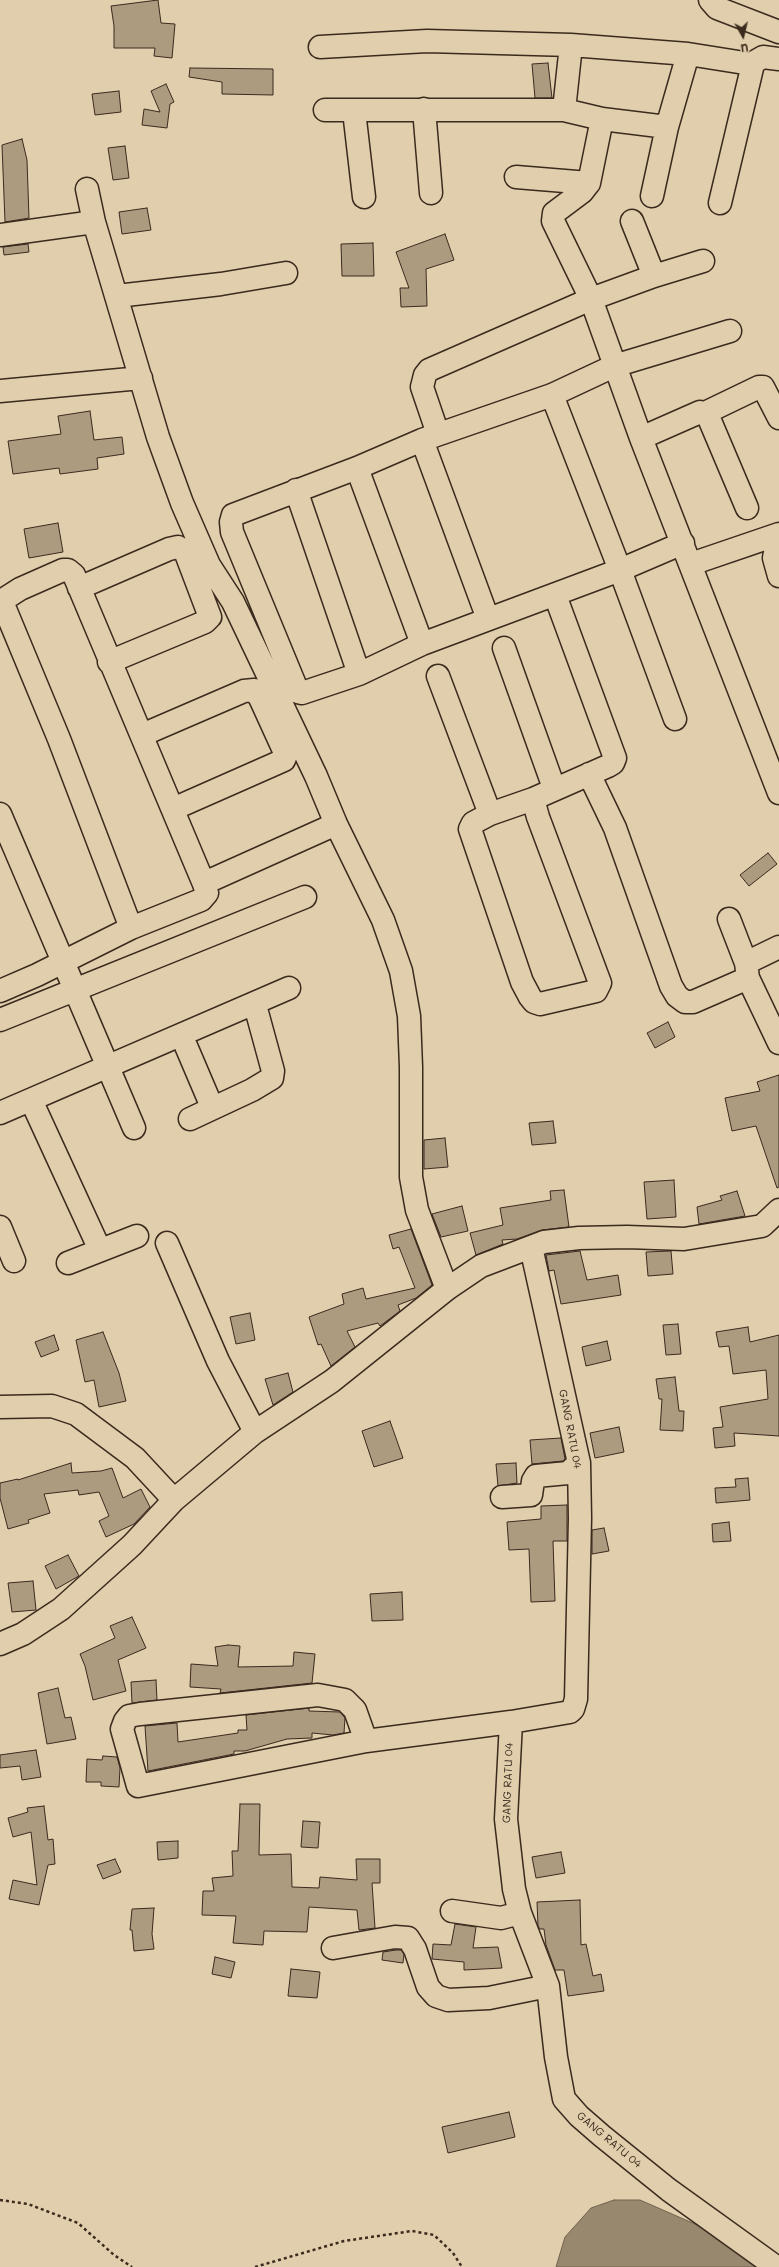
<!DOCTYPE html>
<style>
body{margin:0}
#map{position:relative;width:779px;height:2267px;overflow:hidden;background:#e0ceac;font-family:Mali,sans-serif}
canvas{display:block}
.north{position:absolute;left:723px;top:16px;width:40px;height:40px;-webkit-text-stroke:3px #e0ceac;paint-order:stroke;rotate:172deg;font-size:11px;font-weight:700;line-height:16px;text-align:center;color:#3b2a1e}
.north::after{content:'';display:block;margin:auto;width:14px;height:18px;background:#3b2a1e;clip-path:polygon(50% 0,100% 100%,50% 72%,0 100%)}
</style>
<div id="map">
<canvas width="779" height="2267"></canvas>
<div class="north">U</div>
</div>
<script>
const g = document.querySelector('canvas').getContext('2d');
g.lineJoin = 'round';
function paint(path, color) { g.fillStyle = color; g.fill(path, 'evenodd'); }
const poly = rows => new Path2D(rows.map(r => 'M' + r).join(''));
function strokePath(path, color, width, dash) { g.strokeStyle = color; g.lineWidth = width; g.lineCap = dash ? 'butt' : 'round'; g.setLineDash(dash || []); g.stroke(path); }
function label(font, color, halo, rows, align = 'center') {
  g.font = font + ' Mali,sans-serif'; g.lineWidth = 3; g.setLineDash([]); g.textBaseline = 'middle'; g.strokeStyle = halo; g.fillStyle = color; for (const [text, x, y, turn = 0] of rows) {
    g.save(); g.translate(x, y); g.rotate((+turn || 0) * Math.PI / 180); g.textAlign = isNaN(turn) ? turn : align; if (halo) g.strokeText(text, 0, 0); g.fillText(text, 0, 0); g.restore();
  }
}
const water = poly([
 [614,2200,640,2200,704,2228,756,2267,556,2267,565,2237,591,2208,614,2200]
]);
paint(water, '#98886e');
strokePath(water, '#73624e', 1);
const building = poly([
 [158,0,161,23,175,24,172,58,154,56,155,48,114,48,114,26,111,6,158,0],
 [548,63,552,98,535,98,532,64,548,63],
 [190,68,273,69,273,95,222,94,222,82,189,77,190,68],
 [166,84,174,102,170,104,167,128,142,125,144,109,160,112,151,91,166,84],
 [119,91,121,112,95,115,92,94,119,91],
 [22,139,27,160,29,218,5,222,2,145,22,139],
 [125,146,129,178,113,180,108,148,125,146],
 [147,208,151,230,122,234,119,212,147,208],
 [445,234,454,260,426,269,427,306,401,307,400,288,409,288,396,252,445,234],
 [373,243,374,276,342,276,341,244,373,243],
 [28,244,29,252,4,255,3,247,28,244],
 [90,411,94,440,122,437,124,454,97,458,98,469,60,474,59,468,13,474,8,441,61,434,58,416,90,411],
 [58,523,63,552,29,558,24,529,58,523],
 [768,853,777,864,749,886,740,875,768,853],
 [668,1022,675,1037,655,1048,647,1033,668,1022],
 [779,1075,779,1187,777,1188,756,1126,732,1131,725,1098,760,1091,757,1082,779,1075],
 [553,1121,556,1143,532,1145,529,1123,553,1121],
 [445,1138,448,1167,424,1169,424,1140,445,1138],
 [674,1180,676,1217,647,1219,644,1182,674,1180],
 [564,1190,569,1227,542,1230,517,1239,502,1240,503,1244,476,1255,470,1233,503,1225,500,1208,551,1200,550,1191,564,1190],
 [737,1191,745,1216,699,1224,697,1207,722,1200,720,1196,737,1191],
 [462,1206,468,1231,441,1237,432,1214,462,1206],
 [411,1229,432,1285,416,1298,398,1305,400,1311,380,1326,378,1323,347,1331,355,1347,331,1366,321,1344,318,1345,309,1317,344,1304,342,1294,363,1288,366,1299,415,1288,399,1247,393,1249,389,1235,411,1229],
 [580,1251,587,1280,618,1275,621,1295,561,1304,554,1270,549,1271,546,1255,580,1251],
 [671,1251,673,1274,648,1276,646,1252,671,1251],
 [250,1313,255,1340,236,1344,230,1317,250,1313],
 [678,1324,681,1354,666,1355,663,1325,678,1324],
 [748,1327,750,1342,779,1335,779,1436,734,1433,735,1446,715,1448,713,1428,723,1427,720,1407,768,1399,766,1370,733,1374,729,1346,719,1347,716,1332,748,1327],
 [103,1332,119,1373,126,1401,99,1407,94,1380,85,1382,76,1340,103,1332],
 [54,1335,59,1350,41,1357,35,1342,54,1335],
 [607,1341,611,1360,586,1366,582,1347,607,1341],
 [288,1373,293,1392,273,1405,265,1379,288,1373],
 [675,1377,679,1411,684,1411,683,1431,660,1430,662,1399,659,1399,656,1379,675,1377],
 [390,1421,403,1458,374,1467,362,1431,390,1421],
 [619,1427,624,1452,595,1458,590,1433,619,1427],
 [561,1438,565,1459,563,1461,532,1464,530,1440,561,1438],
 [71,1463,72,1473,101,1471,112,1468,123,1498,141,1489,150,1507,134,1524,106,1537,99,1521,109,1516,99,1492,79,1495,78,1490,44,1494,50,1513,28,1520,29,1523,8,1529,0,1498,0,1483,18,1479,18,1480,71,1463],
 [516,1463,517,1483,498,1486,496,1464,516,1463],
 [748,1478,750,1500,716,1503,715,1488,736,1487,735,1479,748,1478],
 [567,1505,567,1541,553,1541,555,1601,531,1602,529,1549,509,1550,507,1522,541,1519,541,1506,567,1505],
 [729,1522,731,1541,713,1542,712,1524,729,1522],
 [604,1528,609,1551,592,1554,592,1530,604,1528],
 [68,1555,79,1576,56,1589,45,1566,68,1555],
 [33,1581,36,1610,12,1612,8,1583,33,1581],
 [402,1592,403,1620,372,1621,370,1594,402,1592],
 [132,1617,146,1648,118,1660,126,1691,93,1700,85,1666,80,1654,115,1638,110,1626,132,1617],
 [228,1645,240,1646,238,1667,293,1666,294,1652,315,1654,312,1683,220,1693,221,1689,190,1687,191,1664,218,1666,215,1647,228,1645],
 [156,1680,157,1700,132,1703,131,1682,156,1680],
 [58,1688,65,1718,71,1717,76,1739,47,1744,38,1693,58,1688],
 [309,1708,309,1711,340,1712,345,1718,344,1733,333,1735,312,1733,312,1738,287,1739,245,1751,234,1751,234,1754,148,1771,145,1726,177,1723,178,1742,238,1733,238,1730,247,1730,246,1715,309,1708],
 [36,1750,41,1777,22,1780,20,1766,0,1768,0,1755,36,1750],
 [103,1756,117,1757,120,1768,119,1787,101,1786,101,1782,86,1782,87,1759,102,1760,103,1756],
 [240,1804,260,1804,259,1855,291,1854,292,1887,319,1888,320,1877,357,1880,356,1859,380,1859,380,1883,372,1883,375,1928,359,1930,357,1910,309,1907,307,1932,264,1931,263,1945,233,1943,236,1916,202,1915,203,1891,214,1891,212,1878,233,1876,232,1851,238,1851,240,1804],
 [44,1806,48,1840,53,1839,55,1864,48,1865,39,1905,9,1899,13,1880,37,1885,31,1832,13,1837,8,1818,28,1812,27,1808,44,1806],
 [303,1821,320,1822,318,1848,301,1847,303,1821],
 [178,1841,178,1858,158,1860,157,1842,178,1841],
 [561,1852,565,1873,536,1878,532,1857,561,1852],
 [115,1859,121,1872,103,1879,97,1865,115,1859],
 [580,1900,581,1945,586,1944,593,1976,601,1974,604,1991,568,1996,564,1970,555,1970,546,1945,544,1929,540,1929,538,1926,537,1902,580,1900],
 [154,1908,152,1934,154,1949,134,1951,132,1930,130,1930,132,1909,154,1908],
 [455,1924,476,1927,473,1948,498,1947,502,1968,464,1970,464,1962,432,1959,433,1944,451,1945,455,1924],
 [396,1950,401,1950,404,1954,403,1963,382,1960,383,1952,396,1950],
 [215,1957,235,1962,231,1978,212,1974,215,1957],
 [291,1969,320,1972,317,1998,288,1996,291,1969],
 [509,2112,515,2137,448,2153,442,2127,509,2112]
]);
paint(building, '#ad9b80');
strokePath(building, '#3b2a1e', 1);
const minor = poly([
 [710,0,717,8,779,32],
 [571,45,688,54,751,64,763,57,779,59],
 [320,47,427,41,571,45,564,110],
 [424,109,431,193],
 [325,110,564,110,602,119,589,183,582,192,554,213,553,221,591,299,641,438,779,793],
 [354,111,364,197],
 [602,119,667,127,688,54],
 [516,177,589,183],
 [87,189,94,222,158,437,182,503,209,565,233,602,316,776,336,824,383,920,401,971,409,1016,411,1067,411,1177,417,1210,447,1289],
 [652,196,667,127],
 [720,203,753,64],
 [632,221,654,276],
 [0,235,94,222],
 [117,296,221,284,286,273],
 [0,391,141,378],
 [552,395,620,570,675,719],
 [705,413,759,387,763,387,779,418],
 [438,434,422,387,425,375,429,370,591,299,654,276,703,261],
 [641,438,700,412,705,413,708,416,747,508],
 [422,440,488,619],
 [357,468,422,644],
 [296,490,359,674],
 [683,543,620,570,422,644,359,674,302,693,298,692,232,532,231,522,233,515,357,468,422,440,552,395,614,366,730,331],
 [779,550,775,553,774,558,779,576],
 [691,564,779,534],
 [79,588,169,549,178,547,185,551,210,617,205,622,109,662],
 [504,648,554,788],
 [438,676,490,814],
 [142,735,244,691,254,690,260,698,286,755,284,760,275,764,173,809],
 [589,774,615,828,671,986,677,996,685,1002,693,1002,748,978],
 [533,799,538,817,600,983,596,991,540,1004,534,1002,530,997,522,982,470,829,473,823,490,814,533,799,608,766,613,763,615,758,555,595],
 [0,814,134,1128],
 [729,919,746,963],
 [131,928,59,739,3,604,6,598,20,589,63,570,68,570,74,575,204,884],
 [779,947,746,963,748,978,779,1043],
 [0,991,37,975,131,928,201,900,207,893,204,884,209,881,336,824],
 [0,1020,305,897],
 [186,1046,212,1107],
 [31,1100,100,1250],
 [0,1113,289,988],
 [190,1119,252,1090,272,1078,273,1071,255,1005],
 [0,1227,14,1261],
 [167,1243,218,1361,255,1432],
 [531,1247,579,1463,580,1518,576,1699,573,1709,570,1712,511,1722,506,1819,514,1889,520,1913,548,1986,556,2057,564,2099,579,2116,602,2136,669,2190,776,2267],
 [68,1263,137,1236],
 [0,1407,52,1406,76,1414,135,1458,174,1500],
 [502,1497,531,1495,533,1481,536,1476,568,1473,579,1463],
 [0,1644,23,1634,61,1609,132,1545,174,1500,255,1432,332,1381,447,1289,481,1266,544,1242,579,1238,627,1237,684,1239,762,1226,779,1210],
 [366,1741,355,1710,345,1700,318,1695,140,1714,129,1716,125,1721,122,1729,138,1786,366,1741,511,1722],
 [452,1911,501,1918,520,1913],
 [333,1948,395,1937,408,1938,415,1949,428,1987,436,1996,448,2000,489,1998,548,1986]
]);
strokePath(minor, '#3b2a1e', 25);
strokePath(poly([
 [0,2200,28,2204,78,2223,114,2255,132,2267],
 [255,2267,344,2241,412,2231,434,2235,453,2253,462,2267]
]), '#3b2a1e', 2.5, [3, 3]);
strokePath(minor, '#e0ceac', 22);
label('11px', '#3b2a1e', '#e0ceac', [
 ["GANG RATU 04",570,1429,79],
 ["GANG RATU 04",508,1783,-88],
 ["GANG RATU 04",609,2140,40]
]);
</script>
